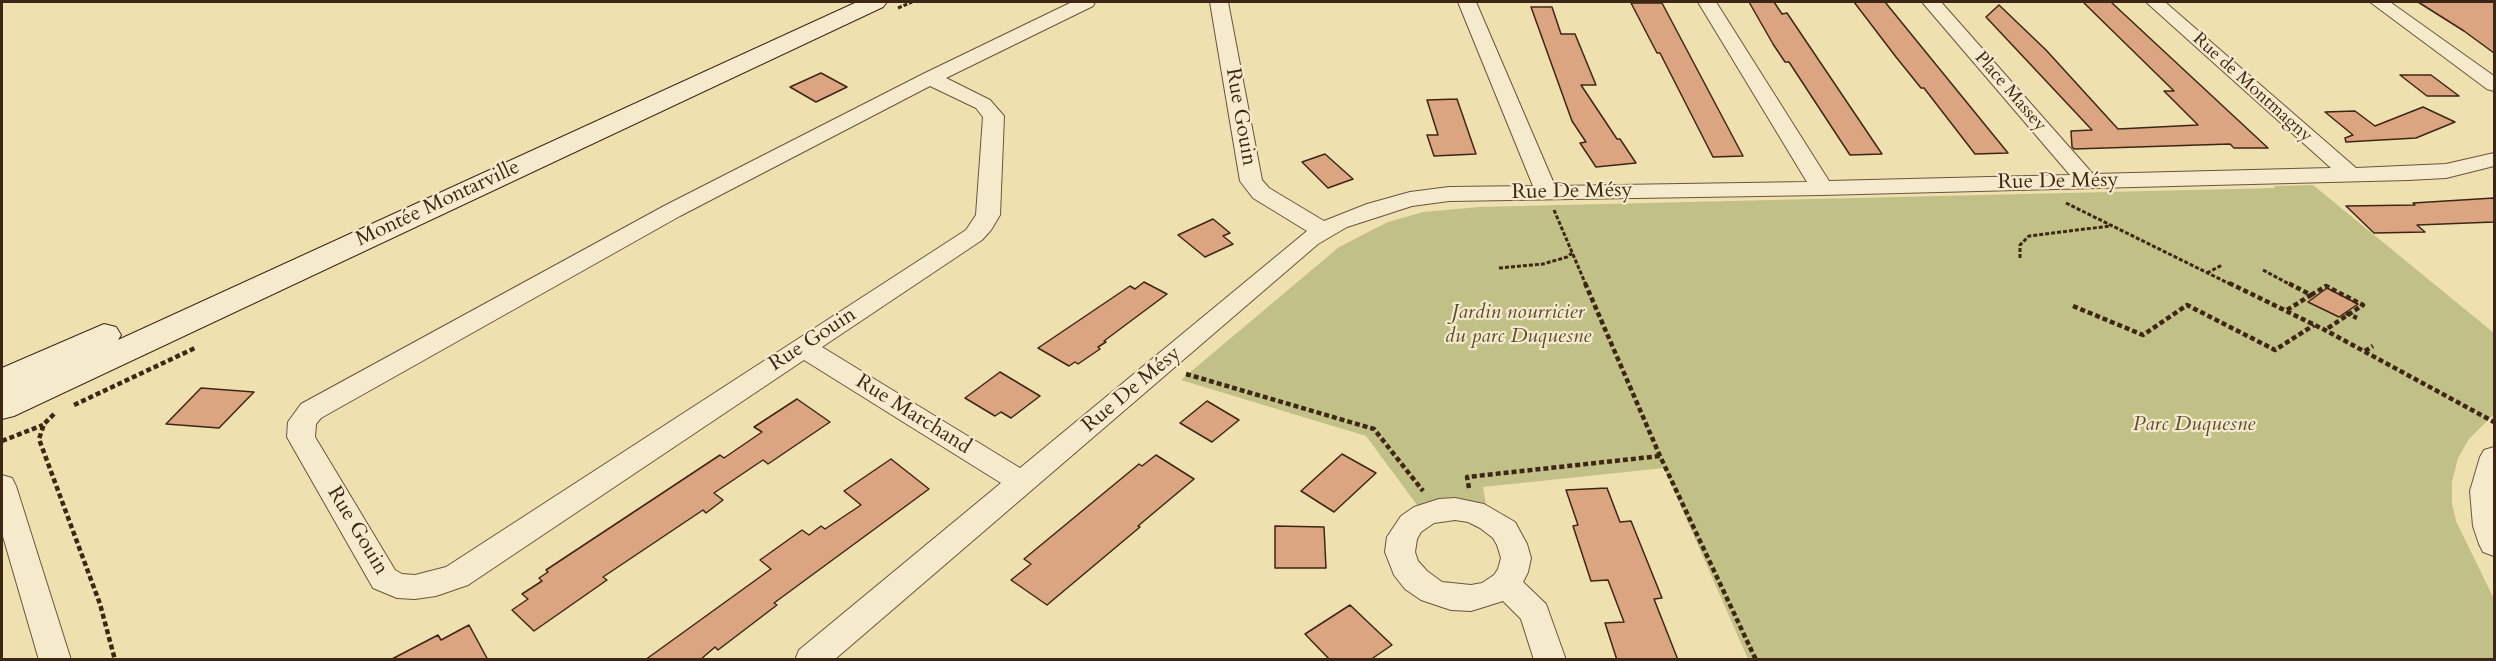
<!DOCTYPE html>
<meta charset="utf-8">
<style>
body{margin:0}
#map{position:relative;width:2496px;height:661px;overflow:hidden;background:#efe0b0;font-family:Cardo,serif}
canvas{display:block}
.frame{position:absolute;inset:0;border:3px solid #3e2615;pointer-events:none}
</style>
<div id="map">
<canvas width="2496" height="661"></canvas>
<div class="frame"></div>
</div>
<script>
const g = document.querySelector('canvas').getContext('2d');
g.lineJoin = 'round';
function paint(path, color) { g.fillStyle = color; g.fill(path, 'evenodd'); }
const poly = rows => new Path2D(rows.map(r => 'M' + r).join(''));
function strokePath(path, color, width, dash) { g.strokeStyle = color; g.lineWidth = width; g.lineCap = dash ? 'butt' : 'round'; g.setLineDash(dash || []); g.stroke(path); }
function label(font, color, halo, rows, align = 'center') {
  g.font = font + ' Cardo,serif'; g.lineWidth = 4.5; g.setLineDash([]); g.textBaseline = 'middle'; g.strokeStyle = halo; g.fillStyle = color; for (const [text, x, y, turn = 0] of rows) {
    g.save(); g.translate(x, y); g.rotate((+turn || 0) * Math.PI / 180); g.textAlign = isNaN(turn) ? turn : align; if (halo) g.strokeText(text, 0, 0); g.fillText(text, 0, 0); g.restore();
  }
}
paint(poly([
 [2313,185,2494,333,2494,414,2469,439,2458,458,2452,482,2452,503,2456,521,2494,599,2494,659,1748,659,1664,468,1483,487,1486,505,1450,498,1417,505,1366,436,1181,380,1339,247,1388,222,1423,212,1479,207,2275,188,2274,186]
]), '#c1c086');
const building = poly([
 [1749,2,1774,2,1782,14,1787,13,1882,154,1850,155,1789,62,1785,62,1773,44,1749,2],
 [1854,2,1885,2,2008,153,1975,154,1924,88,1921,88,1896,57,1854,2],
 [2083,2,2111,2,2268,148,2234,148,2230,144,2074,149,2072,147,2071,131,2092,130,1986,17,1999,5,2046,50,2118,129,2198,125,2164,91,2174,91,2083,2],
 [2418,2,2494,2,2494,53,2464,31,2418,2],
 [1631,3,1662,3,1743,156,1713,157,1660,53,1657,53,1631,3],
 [1531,7,1552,7,1561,34,1575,34,1596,85,1581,85,1617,139,1620,139,1636,163,1596,167,1580,143,1586,142,1572,121,1531,7],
 [821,73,847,87,816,102,790,87,821,73],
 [2400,75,2431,75,2459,96,2427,96,2400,75],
 [1457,99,1476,154,1434,156,1427,135,1438,135,1427,100,1457,99],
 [2423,107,2455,122,2416,138,2346,142,2345,138,2353,135,2325,112,2355,111,2375,126,2423,107],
 [1325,154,1353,179,1328,188,1302,162,1325,154],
 [2494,198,2494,222,2417,225,2425,232,2374,233,2346,206,2415,205,2413,203,2494,198],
 [1213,219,1230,233,1223,236,1233,244,1205,257,1178,235,1213,219],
 [1144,282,1167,294,1104,341,1106,342,1098,347,1100,349,1078,364,1075,362,1069,366,1038,348,1130,286,1135,289,1144,282],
 [2327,288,2358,304,2339,317,2308,302,2327,288],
 [1000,372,1040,396,1011,418,1001,412,995,416,965,398,1000,372],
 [201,388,254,392,219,428,166,424,201,388],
 [797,399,830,422,768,464,763,460,714,493,723,500,706,513,703,510,603,577,607,580,534,631,512,610,528,599,522,594,542,581,539,578,548,572,546,570,720,455,724,458,762,432,754,427,797,399],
 [1207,401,1239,420,1212,442,1180,423,1207,401],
 [1342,454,1376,473,1334,512,1301,491,1342,454],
 [1156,455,1194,479,1138,526,1140,527,1047,605,1011,580,1031,564,1024,559,1139,464,1142,466,1156,455],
 [891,459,929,489,774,603,777,605,718,650,715,647,700,660,645,660,771,569,760,560,802,530,809,535,821,526,825,529,861,505,844,491,891,459],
 [1607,488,1620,522,1631,521,1662,598,1654,599,1678,660,1617,660,1605,623,1624,622,1608,580,1591,581,1573,526,1578,525,1566,490,1607,488],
 [1275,526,1324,527,1326,568,1275,568,1275,526],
 [1350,605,1392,645,1370,660,1330,660,1305,634,1350,605],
 [469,625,488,660,390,660,438,635,441,640,469,625]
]);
paint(building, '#dca582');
strokePath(building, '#3e2615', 1.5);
const street = poly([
 [1072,2,1095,2,1093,6,946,78,990,100,1004,116,1000,215,991,230,982,240,822,347,1020,468,1307,231,1253,198,1240,181,1210,2,1228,2,1262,180,1269,188,1324,221,1367,204,1410,192,1449,187,1533,186,1458,2,1476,2,1555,186,1807,182,1698,2,1716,2,1829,181,2070,175,1922,2,1941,2,2093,174,2331,168,2146,2,2165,2,2356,168,2446,164,2494,153,2494,166,2446,178,2408,180,1822,195,1449,201,1412,206,1347,227,1318,244,834,660,795,660,799,650,1001,483,804,360,468,585,436,596,415,599,397,598,373,588,287,437,288,422,301,404,664,206,923,74,1072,2],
 [930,86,976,108,983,117,976,215,966,230,446,567,415,575,402,574,395,570,315,437,316,424,321,418,680,216,930,86],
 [2370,2,2390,2,2494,76,2494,91,2487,89,2370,2],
 [2494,447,2494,556,2483,552,2479,544,2473,526,2470,491,2480,457,2484,450,2494,447],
 [2,475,12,478,16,486,71,660,39,660,2,533,2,475],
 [1455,498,1484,504,1515,522,1527,544,1531,558,1528,572,1523,582,1546,604,1566,660,1534,660,1521,619,1503,601,1471,611,1451,610,1421,600,1405,589,1394,575,1385,552,1387,537,1401,516,1414,507,1439,499,1455,498],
 [1455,520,1468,522,1480,528,1493,538,1497,545,1501,558,1498,569,1494,575,1482,583,1471,585,1442,582,1427,571,1418,561,1415,552,1417,539,1421,532,1434,523,1455,520]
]);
const secondary = poly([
 [857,2,887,2,883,7,14,416,2,419,2,368,104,324,116,327,121,335,118,340,857,2]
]);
strokePath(street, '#6a543c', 2);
strokePath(secondary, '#3e2615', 2);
strokePath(poly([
 [898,8,912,2],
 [2066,203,2232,285],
 [1554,210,1586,285],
 [2020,258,2020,245,2029,236,2110,226],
 [1499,268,1543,264,1567,257,1572,253],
 [2263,270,2291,285],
 [2207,273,2222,265]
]), '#3e2615', 3, [4, 2]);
strokePath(poly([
 [1585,283,1660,456,1756,660],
 [2229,283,2325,330,2494,422],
 [2311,295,2326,286,2363,305,2325,330],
 [2073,306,2143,335,2187,305,2275,350,2314,325],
 [2287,310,2311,295,2288,283],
 [2346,313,2357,318],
 [2365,351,2373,346],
 [1186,374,1374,429,1423,491],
 [74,405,195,348],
 [54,414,44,424,39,439,100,604,115,660],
 [2,441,43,425],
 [1469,488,1467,477,1660,456]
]), '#3e2615', 4.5, [5, 3]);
paint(street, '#f5ebcc');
paint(secondary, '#f5ebcc');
label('18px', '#3e2615', '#f5ebcc', [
 ["Rue de Montmagny",2252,88,42],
 ["Place Massey",2010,92,49]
]);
label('21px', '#3e2615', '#f5ebcc', [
 ["Rue Gouin",1240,117,80],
 ["Rue De Mésy",2058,182,-1],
 ["Rue De Mésy",1572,192,-1],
 ["Montée Montarville",438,204,-25],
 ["Rue Gouin",813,340,-33],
 ["Rue De Mésy",1132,390,-40],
 ["Rue Marchand",913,415,32],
 ["Rue Gouin",357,531,59]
]);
label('italic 21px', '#5f4c31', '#f5ebcc', [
 ["Jardin nourricier",1518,313],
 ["du parc Duquesne",1518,337],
 ["Parc Duquesne",2194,425]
]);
</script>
